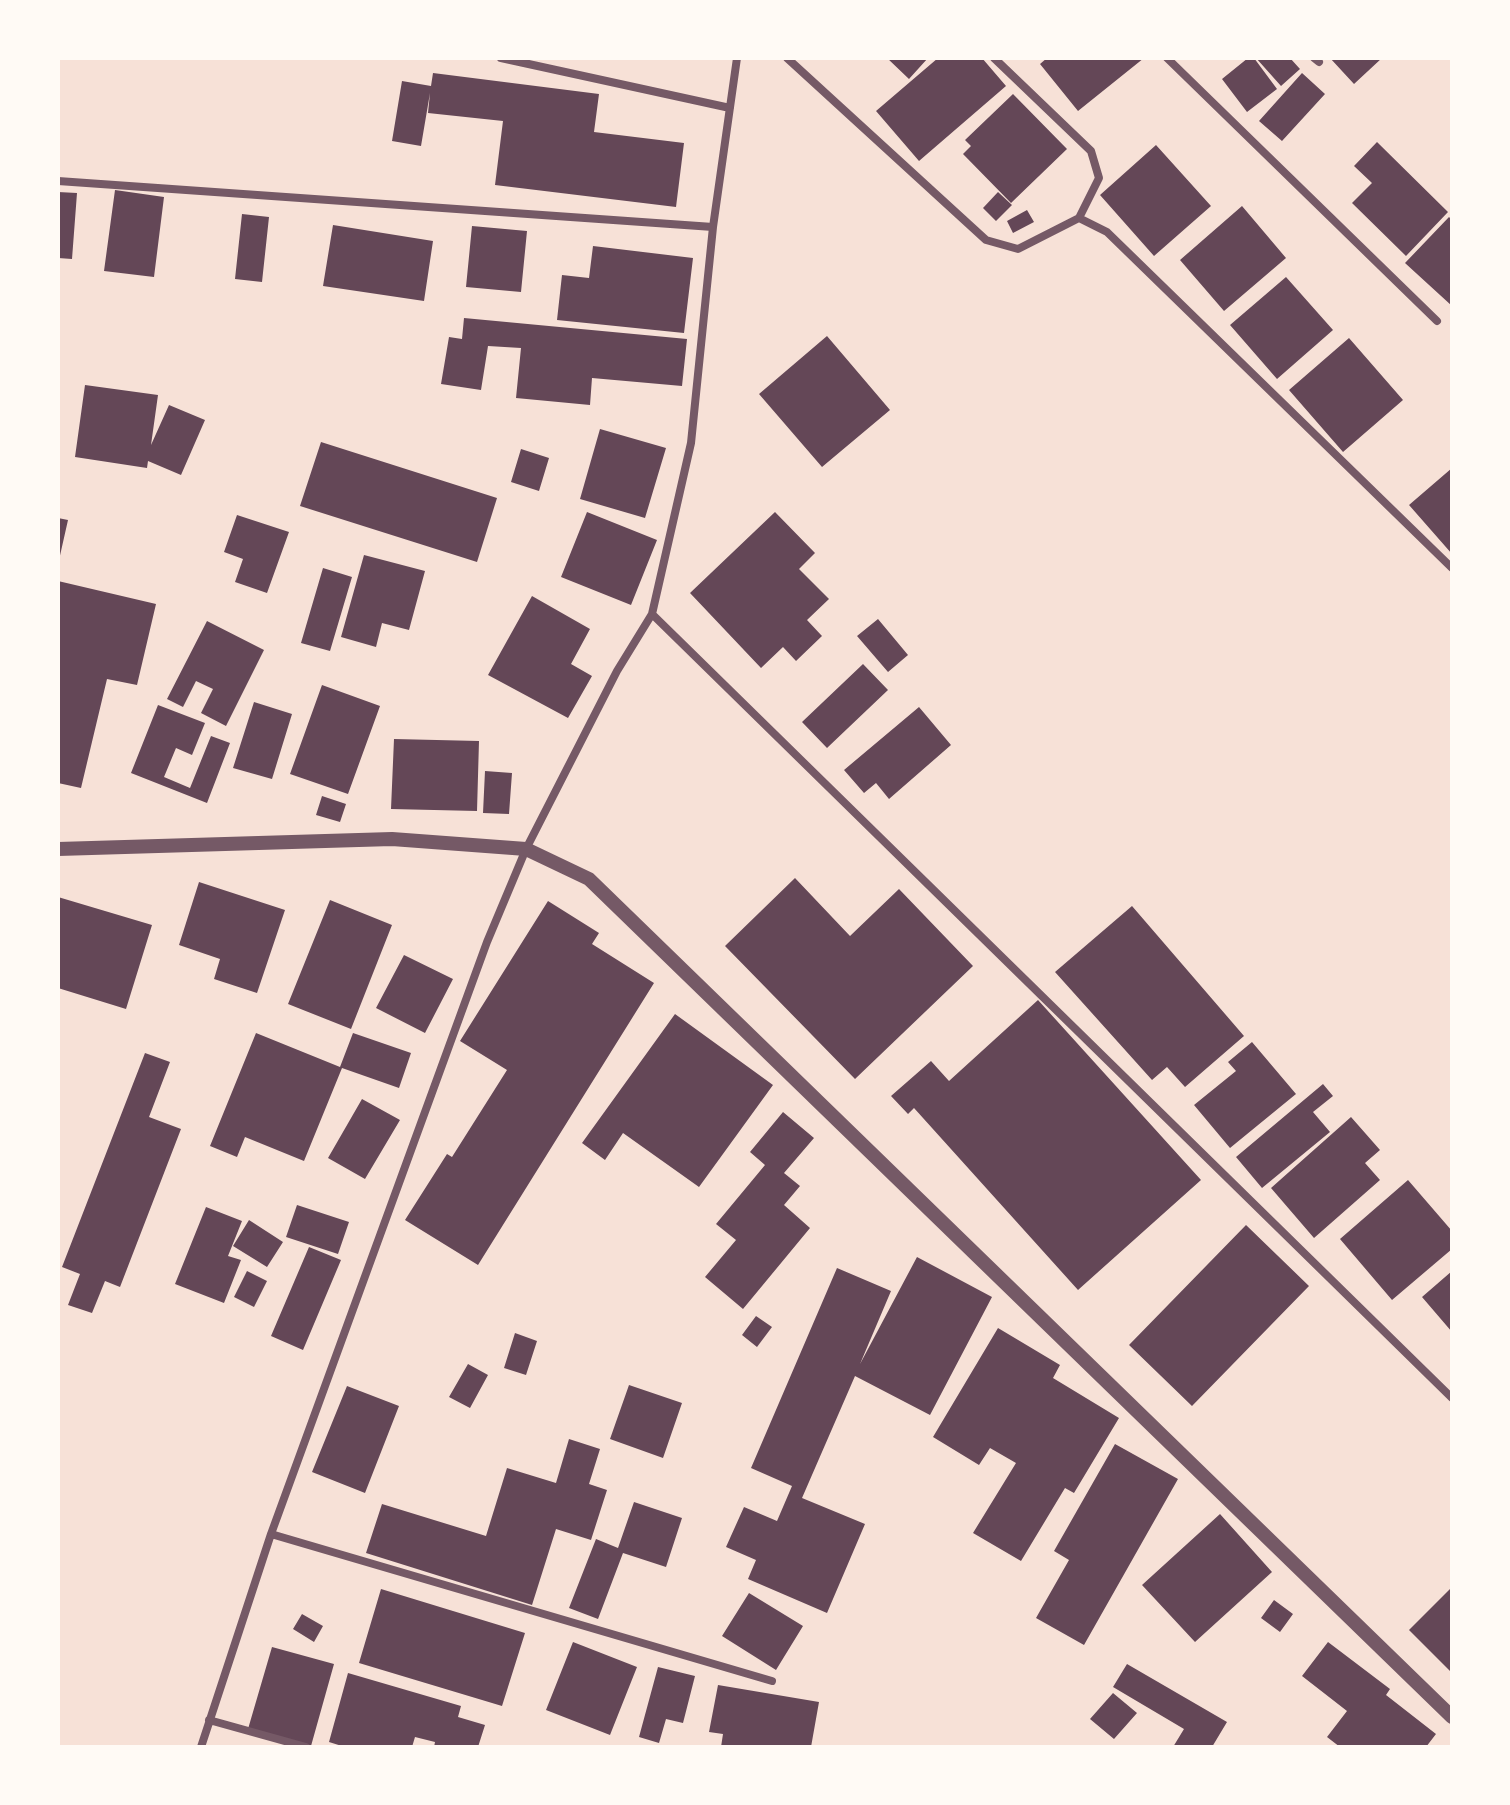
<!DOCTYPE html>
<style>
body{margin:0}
#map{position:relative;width:1510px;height:1805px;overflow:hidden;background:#f7e1d7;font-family:Commissioner,sans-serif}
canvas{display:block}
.frame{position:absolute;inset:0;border:60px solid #fffaf5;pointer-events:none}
</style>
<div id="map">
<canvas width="1510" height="1805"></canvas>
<div class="frame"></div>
</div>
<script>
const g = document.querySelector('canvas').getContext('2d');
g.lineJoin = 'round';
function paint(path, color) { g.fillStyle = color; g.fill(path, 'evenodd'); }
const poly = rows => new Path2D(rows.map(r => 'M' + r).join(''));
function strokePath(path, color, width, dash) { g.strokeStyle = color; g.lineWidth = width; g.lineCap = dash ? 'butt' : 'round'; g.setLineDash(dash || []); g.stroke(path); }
paint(poly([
 [887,58,928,58,909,79],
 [938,58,982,58,1006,86,919,161,876,111],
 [1047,58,1144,58,1078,111,1040,64],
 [1248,58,1254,58,1277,89,1247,112,1222,79],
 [1256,58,1290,58,1300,69,1281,86],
 [1330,58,1382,58,1354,84],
 [433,73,599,94,594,132,684,143,676,207,495,185,503,121,428,113,430,93,421,146,392,141,402,81,431,86],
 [1302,73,1325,94,1282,141,1259,121],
 [1013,94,1067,149,1011,203,963,154,971,146,965,140],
 [1377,142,1448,212,1406,256,1352,203,1372,183,1354,166],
 [1156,145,1211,206,1154,256,1100,195],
 [115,190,164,197,154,277,104,271],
 [58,192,77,193,72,259,58,258],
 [998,192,1012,205,996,221,983,208],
 [1242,206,1286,258,1224,311,1180,260],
 [1027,210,1034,222,1013,233,1007,221],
 [242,214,269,217,262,282,235,279],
 [1449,217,1452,220,1452,306,1405,263],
 [333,225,433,241,424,301,323,286],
 [472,226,527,231,521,292,466,287],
 [593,246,693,258,684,333,557,320,562,275,589,278],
 [1286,277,1333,330,1277,379,1230,325],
 [464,318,687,339,682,386,592,378,590,405,516,398,521,348,488,346,481,390,441,384,449,337,462,339],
 [827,336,890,410,822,467,759,394],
 [1349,338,1403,400,1343,452,1289,390],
 [85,385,158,395,151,445,169,405,205,420,181,475,148,461,147,468,75,457],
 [600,429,666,448,645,518,580,499],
 [321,442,497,498,477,562,300,506],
 [521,449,549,458,539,491,511,482],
 [1452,468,1452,554,1409,505],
 [587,512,657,540,631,605,561,577],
 [775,512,815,553,799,569,829,599,807,620,822,636,796,661,783,647,761,668,690,593],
 [237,515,289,532,267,593,235,582,243,559,224,552],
 [58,518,68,520,59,560,58,560],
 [364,555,425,571,409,630,382,623,376,647,341,637],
 [323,568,352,577,330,651,301,643],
 [58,581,156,604,137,685,107,679,81,788,58,783],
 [532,596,590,629,571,664,592,676,568,718,488,675],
 [878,619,908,655,888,672,857,636],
 [207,621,264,650,226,726,201,713,213,689,196,681,183,707,167,699],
 [863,664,888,690,827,748,802,722],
 [322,685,380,706,348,794,290,774],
 [254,702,292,714,272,779,233,768],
 [158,705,205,723,192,755,176,748,164,777,190,788,211,736,230,743,207,803,131,773],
 [919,707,951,745,889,799,876,783,864,793,844,770],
 [394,739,479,741,477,811,391,809],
 [485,771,512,773,509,814,483,813],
 [322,796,346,804,340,822,316,815],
 [795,878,850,936,899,889,973,966,855,1079,725,946],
 [199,882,285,910,257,993,214,979,220,959,179,945],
 [58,897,152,925,126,1009,58,988],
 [330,900,392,925,351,1029,288,1004],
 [548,901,599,933,592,944,654,983,478,1265,405,1220,447,1154,452,1157,507,1070,460,1041],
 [1132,906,1244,1036,1185,1087,1167,1067,1152,1080,1055,972],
 [404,955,453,979,425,1033,376,1008],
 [1038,1000,1201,1180,1078,1290,914,1108,908,1114,891,1096,931,1061,949,1081],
 [675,1014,773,1085,699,1187,623,1133,605,1160,582,1143],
 [256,1033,340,1067,353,1033,411,1053,399,1088,342,1068,304,1161,245,1137,237,1157,210,1146],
 [1252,1042,1296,1094,1230,1148,1194,1105,1236,1071,1228,1062],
 [145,1053,170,1062,149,1117,181,1129,120,1287,105,1281,92,1313,68,1305,80,1274,62,1267],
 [1323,1084,1333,1096,1313,1112,1330,1132,1262,1188,1236,1157],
 [362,1099,400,1120,365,1179,328,1158],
 [783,1112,814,1138,784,1173,800,1186,784,1205,810,1228,743,1309,705,1277,736,1240,716,1224,765,1165,750,1152],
 [1351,1117,1380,1150,1365,1163,1380,1180,1314,1238,1271,1188],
 [1408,1180,1452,1231,1452,1249,1392,1300,1340,1239],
 [297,1205,349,1222,338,1254,286,1237],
 [206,1207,242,1221,228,1256,241,1260,224,1303,175,1284],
 [249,1220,283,1242,267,1267,233,1246],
 [1246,1225,1309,1286,1192,1406,1129,1345],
 [309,1247,341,1260,303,1350,271,1336],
 [917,1257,992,1297,930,1415,855,1376,802,1498,865,1524,827,1613,748,1579,756,1560,726,1547,744,1507,777,1521,792,1486,751,1468,837,1268,891,1291,860,1364],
 [247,1271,267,1281,254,1307,234,1297],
 [1452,1271,1452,1332,1422,1297],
 [756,1316,772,1327,757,1347,742,1335],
 [998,1328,1060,1365,1053,1378,1119,1418,1074,1493,1065,1488,1021,1561,973,1533,1016,1463,990,1448,979,1465,933,1437],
 [515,1333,537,1341,526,1375,504,1368],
 [468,1364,488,1375,470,1408,449,1397],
 [629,1385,682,1403,663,1458,610,1439],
 [347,1386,399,1406,365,1493,312,1472],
 [569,1439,600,1449,589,1484,607,1490,591,1540,556,1529,532,1605,366,1553,382,1504,486,1536,507,1468,556,1483],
 [1115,1444,1178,1479,1084,1645,1036,1618,1069,1560,1054,1551],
 [634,1502,682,1518,666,1567,623,1553,598,1619,569,1608,596,1539,618,1548],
 [1220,1514,1272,1572,1195,1642,1142,1585],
 [1452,1587,1452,1673,1409,1630],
 [381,1589,525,1633,502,1706,359,1663],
 [749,1593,803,1626,776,1670,722,1636],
 [1274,1600,1293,1614,1280,1632,1261,1618],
 [302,1614,323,1626,314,1642,293,1629],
 [573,1642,637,1667,610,1735,546,1710],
 [1328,1642,1390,1689,1386,1695,1436,1734,1426,1747,1340,1747,1327,1737,1347,1711,1302,1676],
 [272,1647,334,1664,311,1746,248,1729],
 [1127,1664,1227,1722,1212,1747,1173,1747,1184,1729,1113,1687],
 [658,1667,695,1676,683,1723,666,1719,659,1743,639,1737],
 [348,1673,461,1706,458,1717,485,1725,478,1747,434,1747,435,1742,415,1737,412,1747,345,1747,329,1742],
 [718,1685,819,1702,811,1747,721,1747,723,1734,709,1732],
 [1113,1693,1137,1713,1114,1739,1090,1719]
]), '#644757');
strokePath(poly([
 [501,58,730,108],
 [787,58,986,240,1018,249,1079,218,1107,232,1452,568],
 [994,58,1091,151,1099,178,1079,218],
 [1167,58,1437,321],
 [1314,58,1319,62],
 [58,181,713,227],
 [652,614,1452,1398],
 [271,1534,772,1681],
 [209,1720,306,1747],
 [201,1747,271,1534,487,942,526,849,617,671,652,614,691,443,713,227,737,58]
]), '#755966', 8);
strokePath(poly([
 [58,849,392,839,526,849,589,879,1452,1717]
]), '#755966', 14);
</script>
